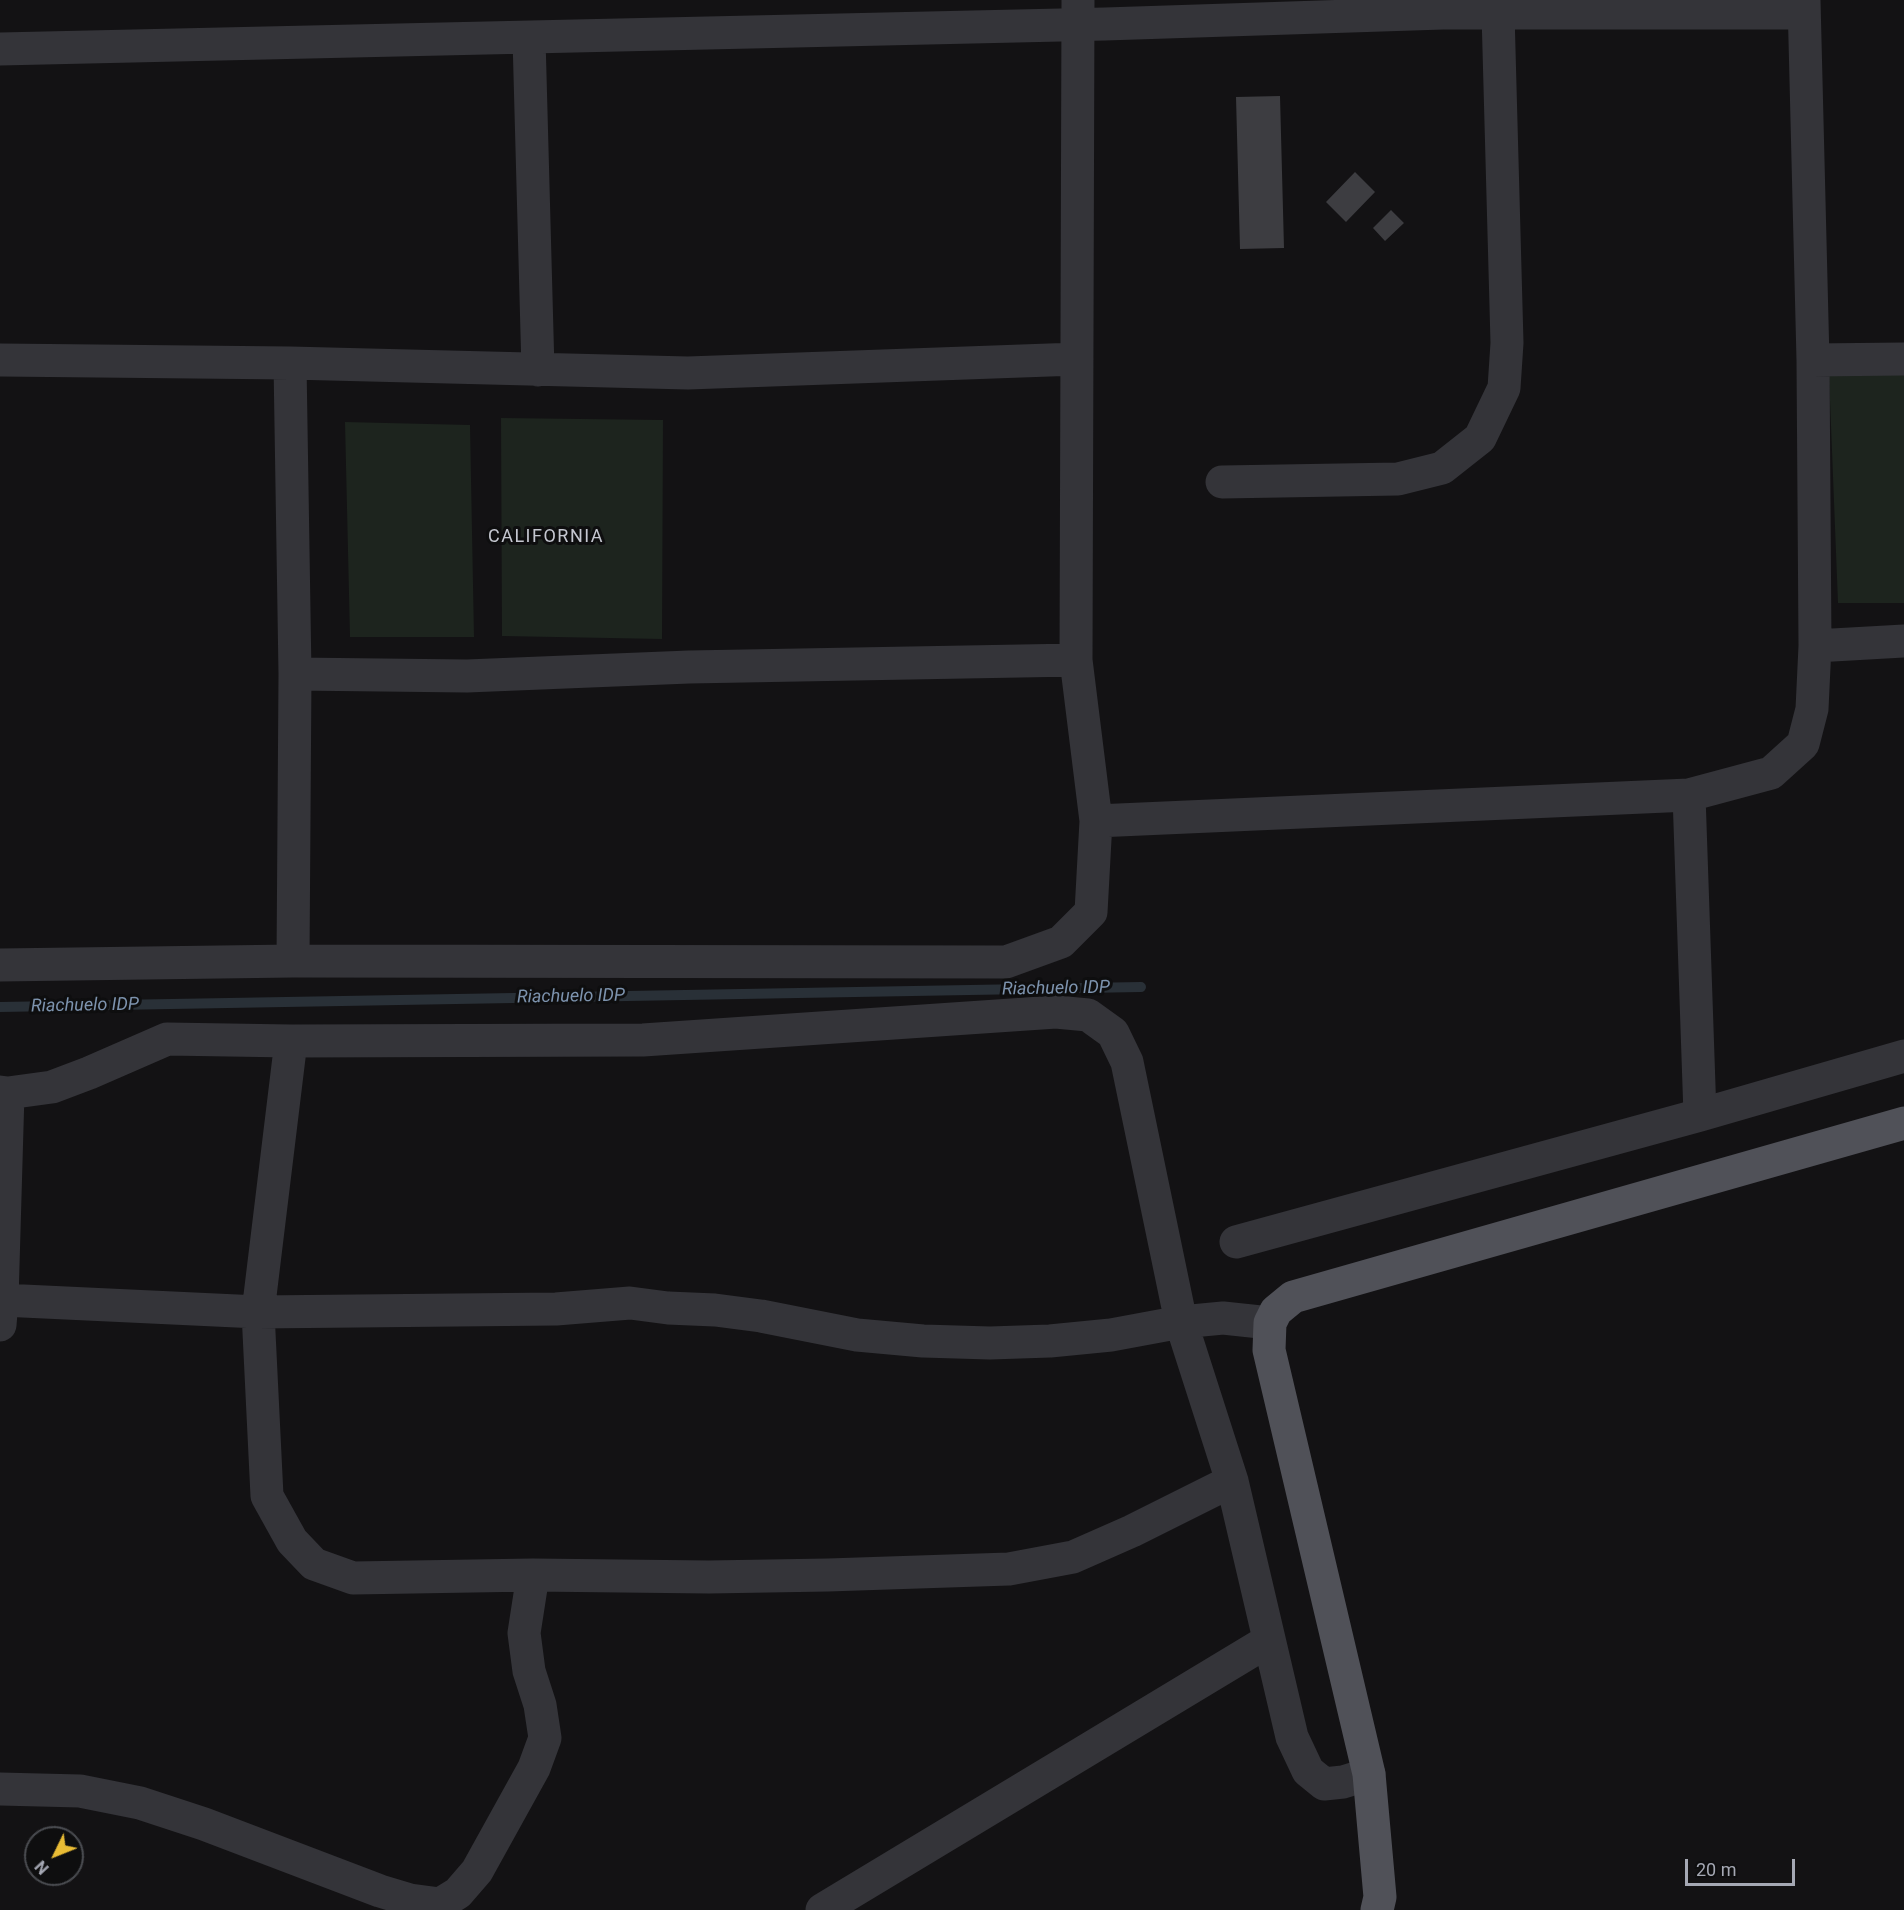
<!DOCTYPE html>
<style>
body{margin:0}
#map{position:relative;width:1904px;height:1910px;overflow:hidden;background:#131214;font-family:Roboto,sans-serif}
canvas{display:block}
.north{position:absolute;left:24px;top:1826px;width:60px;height:60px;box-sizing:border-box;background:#0e0e0f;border:2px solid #4a4c51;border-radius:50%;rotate:227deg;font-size:16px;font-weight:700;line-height:24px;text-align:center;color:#a5a8b4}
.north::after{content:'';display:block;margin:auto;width:21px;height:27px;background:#e9bc35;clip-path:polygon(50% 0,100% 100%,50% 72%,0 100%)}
.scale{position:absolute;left:1685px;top:1859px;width:110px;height:27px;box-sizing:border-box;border:3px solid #a5a8b4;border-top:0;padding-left:8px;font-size:18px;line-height:21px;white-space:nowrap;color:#a5a8b4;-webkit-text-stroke:4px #0e0e0f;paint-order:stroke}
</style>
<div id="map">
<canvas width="1904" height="1910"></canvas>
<div class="north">N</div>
<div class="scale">20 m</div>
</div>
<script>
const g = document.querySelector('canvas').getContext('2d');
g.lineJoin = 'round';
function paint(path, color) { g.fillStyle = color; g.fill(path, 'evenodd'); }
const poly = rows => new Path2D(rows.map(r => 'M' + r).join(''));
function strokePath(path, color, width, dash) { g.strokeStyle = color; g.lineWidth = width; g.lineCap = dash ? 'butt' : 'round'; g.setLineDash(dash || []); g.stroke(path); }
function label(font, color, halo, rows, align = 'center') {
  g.font = font + ' Roboto,sans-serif'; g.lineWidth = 6; g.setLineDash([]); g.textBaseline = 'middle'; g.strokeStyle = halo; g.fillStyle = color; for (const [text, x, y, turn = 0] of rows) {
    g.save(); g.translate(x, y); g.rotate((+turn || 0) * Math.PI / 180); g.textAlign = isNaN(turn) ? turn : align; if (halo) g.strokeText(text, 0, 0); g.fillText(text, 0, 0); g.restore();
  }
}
paint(poly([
 [1829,375,1904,375,1904,603,1838,603],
 [501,418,663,420,662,639,502,636],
 [345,422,470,425,474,637,350,637]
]), '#1d241e');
strokePath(poly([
 [0,1007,1141,987]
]), '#293037', 10);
paint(poly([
 [1280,96,1284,248,1240,249,1236,97],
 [1355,172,1375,192,1346,222,1326,202],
 [1391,210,1404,223,1385,241,1373,228]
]), '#3d3d41');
strokePath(poly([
 [529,38,538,370],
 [0,49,1105,24,1443,13,1804,13],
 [0,360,290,363,688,373,1077,359],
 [1813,360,1904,359],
 [290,363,295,674,293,961],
 [1222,482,1398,479,1442,468,1480,438,1504,388,1507,343,1498,13],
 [1815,646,1904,641],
 [295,674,467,676,689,667,1076,660],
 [1689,795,1700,1115],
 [1096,821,1689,795,1771,773,1803,744,1812,709,1815,646,1813,360,1804,0],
 [0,965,293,961,1006,962,1061,942,1091,912,1096,821,1076,660,1078,0],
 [291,1041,258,1312,267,1496,292,1541,314,1564,353,1578,533,1575,709,1577,828,1575,1009,1569,1073,1557,1132,1531,1232,1481],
 [0,1092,8,1093,52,1087,89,1073,167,1039,291,1041,643,1040,1056,1012,1088,1015,1113,1033,1127,1062,1181,1322,1232,1481,1292,1737,1308,1771,1324,1784,1343,1782,1369,1774],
 [1236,1242,1700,1115,1904,1056],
 [2,1300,258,1312,556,1309,630,1303,668,1308,715,1310,761,1316,857,1335,923,1341,990,1343,1050,1341,1111,1335,1181,1322,1223,1318,1270,1323],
 [0,1325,2,1300,8,1093],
 [0,1789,80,1791,140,1803,204,1824,380,1891,410,1900,440,1904,458,1893,477,1871,534,1768,545,1738,540,1705,529,1671,524,1633,533,1575],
 [822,1910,1268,1641]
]), '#343439', 33);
strokePath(poly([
 [1377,1910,1380,1897,1369,1774,1269,1350,1270,1323,1276,1311,1293,1297,1904,1123]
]), '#505158', 33);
g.letterSpacing = '1.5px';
label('18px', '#c5c7d0', '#0e0e0f', [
 ["CALIFORNIA",546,537]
]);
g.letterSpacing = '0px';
label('italic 18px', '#7d93ae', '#0e0e0f', [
 ["Riachuelo IDP",1056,989,-1],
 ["Riachuelo IDP",571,997,-1],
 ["Riachuelo IDP",85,1006,-1]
]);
</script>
